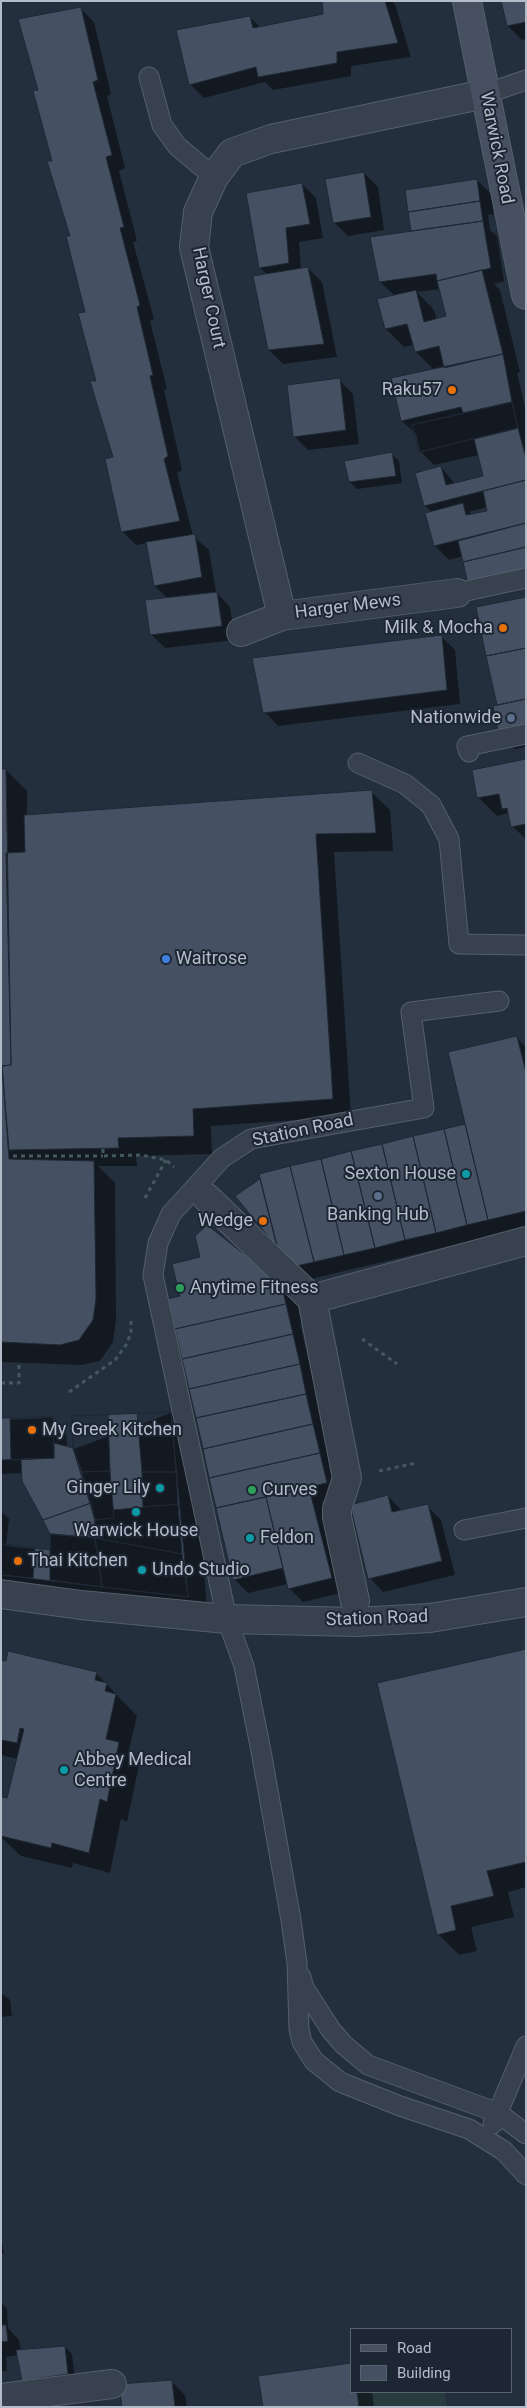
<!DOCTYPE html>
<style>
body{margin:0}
#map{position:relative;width:527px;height:2408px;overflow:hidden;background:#242f3e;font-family:Roboto,sans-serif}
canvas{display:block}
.frame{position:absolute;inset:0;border:2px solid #b4bcc9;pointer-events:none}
.legend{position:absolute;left:350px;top:2328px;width:162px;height:65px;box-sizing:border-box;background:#1d2633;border:1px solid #59626f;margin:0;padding:6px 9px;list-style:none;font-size:15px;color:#b4bcc9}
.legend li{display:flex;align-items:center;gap:10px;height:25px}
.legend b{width:25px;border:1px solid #59626f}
</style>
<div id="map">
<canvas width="527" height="2408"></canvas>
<div class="frame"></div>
<ul class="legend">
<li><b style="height:6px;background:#465061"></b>Road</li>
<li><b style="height:14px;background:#455162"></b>Building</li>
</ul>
</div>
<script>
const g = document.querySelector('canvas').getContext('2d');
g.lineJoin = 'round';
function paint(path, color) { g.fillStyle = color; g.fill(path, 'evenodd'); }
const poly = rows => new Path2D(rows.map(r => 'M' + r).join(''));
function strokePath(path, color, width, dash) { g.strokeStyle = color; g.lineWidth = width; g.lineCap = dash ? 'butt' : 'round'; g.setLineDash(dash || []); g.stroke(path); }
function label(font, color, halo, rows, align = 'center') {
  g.font = font + ' Roboto,sans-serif'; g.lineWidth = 4; g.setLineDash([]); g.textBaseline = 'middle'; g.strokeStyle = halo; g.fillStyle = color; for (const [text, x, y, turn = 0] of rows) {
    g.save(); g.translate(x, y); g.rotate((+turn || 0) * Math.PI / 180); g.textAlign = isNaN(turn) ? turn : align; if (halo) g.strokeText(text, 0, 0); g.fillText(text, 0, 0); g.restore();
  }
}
paint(poly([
 [357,2392,445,2392,447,2407,359,2407]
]), '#263c3f');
paint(poly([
 [323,1,392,1,395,4,411,57,351,66,351,76,273,90,265,82,204,98,190,84,250,17,260,27,324,15],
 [526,1,526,39,522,40,508,26],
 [80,8,94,22,111,94,107,96,125,168,119,171,137,241,133,242,154,319,150,321,167,389,164,390,182,470,177,473,193,536,209,550,216,592,230,607,235,640,165,648,151,634,168,599,155,586,148,543,136,545,122,531,115,459,98,382,87,313,40,91],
 [364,173,378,187,384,230,348,236,334,222],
 [477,180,491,194,494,214,488,215,490,230,497,236,504,281,494,284,500,290,520,372,517,373,526,411,526,587,483,597,469,583,463,556,449,560,435,546,432,512,425,506,417,474,441,467,455,484,484,477,479,455,434,465,420,451,416,434,402,421,393,379,434,370,416,352,414,345,404,347,386,329,379,300,395,296,380,282,412,232,406,191],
 [441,289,448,317,437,320,434,310,417,292],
 [488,507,489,512,473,515,469,512],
 [302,184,316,198,323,238,299,242,301,269,308,268,322,282,337,357,283,364,269,350,267,275,260,267],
 [339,380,353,394,359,444,308,450,294,436],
 [391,454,399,461,402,483,357,489,350,482],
 [526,598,526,747,514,749,500,735,498,706,477,608],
 [441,636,455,650,460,704,278,726,265,712],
 [526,760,526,839,512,826,509,813,497,816,478,797],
 [1,770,6,770,27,791,27,816,371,792,390,810,393,851,334,852,351,1116,211,1126,212,1154,136,1156,137,1166,98,1166,115,1183,116,1320,113,1342,100,1361,81,1365,1,1362],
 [516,1037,526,1047,526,1233,508,1238,501,1232,501,1234,298,1282,279,1247,237,1196,262,1179,260,1174,466,1125],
 [202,1258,297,1294,304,1322,300,1323,340,1497,322,1501,345,1592,303,1602,289,1588,288,1584,248,1593,234,1579,170,1300,181,1297],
 [171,1413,192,1434,208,1617,1,1587,1,1511,9,1519,6,1546,51,1551,51,1534,23,1481,23,1473,1,1474,1,1420,52,1418,66,1432,67,1448,74,1449],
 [388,1496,401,1510,427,1506,441,1520,455,1575,383,1592,370,1578],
 [526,1650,526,1887,508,1892,514,1917,471,1927,477,1951,459,1955,438,1934],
 [1,1661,96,1673,137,1716,128,1754,139,1765,127,1822,121,1819,110,1873,73,1863,72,1868,21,1856,1,1837,1,1798,8,1800,18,1759,1,1755],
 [1,1993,10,2000,12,2016,1,2017],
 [1,2237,4,2254,1,2254],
 [1,2303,7,2308,8,2328,19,2340,21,2351,65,2347,72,2354,75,2381,31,2388,23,2380,18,2355,6,2357,7,2371,1,2371],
 [171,2381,185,2395,187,2407,123,2407],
 [351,2392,372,2392,374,2407,264,2407]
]), '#0007');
const building = poly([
 [322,1,385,1,398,43,337,52,337,63,258,77,256,67,189,85,176,30,250,16,253,28,323,14,322,1],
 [501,1,526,1,526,22,507,26,501,1],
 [81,7,98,80,93,82,112,155,106,157,124,227,120,228,140,305,137,307,153,375,150,376,168,456,164,459,180,521,121,532,105,459,113,457,90,381,96,381,78,313,85,312,66,236,70,236,47,161,52,161,33,91,38,90,18,19,81,7],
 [364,172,371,217,333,223,325,179,364,172],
 [477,179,480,201,408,212,405,190,477,179],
 [302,183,310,224,286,228,289,263,259,268,246,193,302,183],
 [480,201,483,221,411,231,408,212,480,201],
 [483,221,491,268,437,281,436,274,379,282,370,237,483,221],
 [308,267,324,344,268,350,253,276,308,267],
 [482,270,503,354,444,368,439,346,415,352,407,324,385,329,377,299,416,290,424,322,446,316,437,281,482,270],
 [503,354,512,402,463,413,461,407,401,421,391,378,503,354],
 [340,378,346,430,293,437,287,385,340,378],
 [512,402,518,428,419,452,412,425,512,402],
 [512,402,518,428,419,452,412,425,512,402],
 [518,428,526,458,526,480,424,506,415,473,441,466,446,485,483,476,474,439,518,428],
 [392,452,396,476,349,482,344,461,392,452],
 [526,480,526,523,434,546,425,513,463,503,466,515,487,511,483,491,526,480],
 [526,523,526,547,463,562,458,541,526,523],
 [195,534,202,577,154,586,146,542,195,534],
 [526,547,526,570,468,584,463,562,526,547],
 [217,592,222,626,150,635,145,600,217,592],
 [526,597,526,648,486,656,476,607,526,597],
 [442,635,447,690,263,713,252,658,442,635],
 [526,648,526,699,497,705,486,656,526,648],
 [526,699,526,730,499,735,493,706,526,699],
 [526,759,526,824,511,827,507,808,502,809,499,794,477,798,472,770,526,759],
 [1,769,6,769,11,1065,2,1066,9,1159,94,1161,96,1299,93,1320,79,1340,60,1345,1,1342,1,769],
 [372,790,376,833,316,834,333,1099,193,1109,194,1136,118,1138,119,1148,9,1150,2,1066,11,1065,6,853,25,852,24,815,372,790],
 [517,1036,526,1073,526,1211,488,1220,448,1052,517,1036],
 [465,1124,488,1220,467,1225,444,1129,465,1124],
 [444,1129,467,1225,436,1233,413,1136,444,1129],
 [413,1136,436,1233,405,1240,382,1144,413,1136],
 [382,1144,405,1240,375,1248,351,1151,382,1144],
 [351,1151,375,1248,344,1255,321,1159,351,1151],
 [321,1159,344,1255,314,1262,290,1166,321,1159],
 [290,1166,314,1262,283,1269,259,1174,290,1166],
 [260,1179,277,1247,235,1196,260,1179],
 [207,1225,272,1276,279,1274,286,1304,175,1329,168,1299,180,1296,172,1264,200,1257,195,1236,207,1225],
 [286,1304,293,1334,182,1359,175,1329,286,1304],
 [293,1334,300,1364,189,1389,182,1359,293,1334],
 [300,1364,306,1394,196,1418,189,1389,300,1364],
 [306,1394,313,1424,203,1449,196,1418,306,1394],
 [171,1412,176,1472,142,1472,137,1413,171,1412],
 [171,1412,188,1597,102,1587,95,1538,95,1520,73,1448,72,1416,171,1412],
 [108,1415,110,1471,82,1472,73,1448,72,1416,108,1415],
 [53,1417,54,1458,11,1460,10,1418,53,1417],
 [53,1417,54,1458,1,1460,1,1418,53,1417],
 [313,1424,320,1453,209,1478,203,1449,313,1424],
 [54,1443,73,1448,91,1503,43,1520,22,1481,21,1459,54,1458,54,1443],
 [320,1453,327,1483,216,1508,209,1478,320,1453],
 [110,1471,114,1518,95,1520,82,1472,110,1471],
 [142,1472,176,1472,178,1504,143,1507,142,1472],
 [309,1488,332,1578,288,1589,266,1497,309,1488],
 [388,1495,392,1512,428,1504,442,1561,368,1579,350,1505,388,1495],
 [266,1497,283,1568,233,1580,216,1508,266,1497],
 [91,1503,95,1520,95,1538,50,1534,43,1520,91,1503],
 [178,1504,182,1554,95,1538,95,1520,114,1518,113,1510,178,1504],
 [50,1534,95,1538,102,1587,50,1580,50,1534],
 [50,1534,95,1538,102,1587,1,1575,1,1544,50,1550,50,1534],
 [95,1538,182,1554,188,1597,102,1587,95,1538],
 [1,1544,35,1548,33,1578,1,1575,1,1544],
 [526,1649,526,1862,487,1871,494,1896,451,1906,456,1930,437,1935,377,1683,526,1649],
 [8,1651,97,1672,95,1680,107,1683,105,1691,116,1694,106,1739,119,1742,107,1802,100,1799,89,1853,52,1843,51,1848,1,1836,1,1797,7,1798,24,1729,20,1728,17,1743,1,1740,1,1660,6,1661,8,1651],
 [1,2325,6,2325,8,2341,1,2342,1,2325],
 [65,2346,68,2374,22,2381,16,2350,65,2346],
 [351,2363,351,2392,357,2392,359,2407,263,2407,258,2376,351,2363],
 [172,2380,175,2407,122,2407,119,2384,172,2380]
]);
paint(building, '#455162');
strokePath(building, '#1f2835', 1);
const service = poly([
 [149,77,162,125,177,146,214,177],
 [485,94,526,80],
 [457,593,526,578],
 [469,752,467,746,526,734],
 [358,763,405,784,431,805,449,839,459,944,526,945],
 [499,1001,411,1012,424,1108,251,1139,222,1158,171,1214,158,1243,153,1275,227,1619,244,1666,261,1751,291,1920,297,1963,299,2029,302,2042,314,2061,340,2082,400,2106,469,2129,504,2151,526,2175],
 [464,1530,526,1518],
 [301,1977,304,1988,331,2030,344,2045,368,2065,498,2113,526,2134],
 [493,2124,526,2046]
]);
const pedestrian = poly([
 [207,1198,312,1299],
 [355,1601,337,1517,337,1509,347,1478,312,1299,526,1241]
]);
const minor = poly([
 [282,616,194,247,198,212,214,177,232,153,271,139,485,94],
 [241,632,282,616,457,593],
 [1,1594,81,1605,227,1619,356,1622,430,1618,526,1602],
 [1,2398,112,2384]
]);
const secondary = poly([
 [467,1,526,295]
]);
strokePath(service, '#565f6c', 21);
strokePath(pedestrian, '#565f6c', 30);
strokePath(minor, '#565f6c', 30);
strokePath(secondary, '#565f6c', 30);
strokePath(poly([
 [103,1149,103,1156,141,1155,166,1160,174,1167],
 [13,1156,103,1156],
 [145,1198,166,1160],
 [362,1339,397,1364],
 [1,1383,19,1383,19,1364],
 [69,1392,115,1360,126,1345,131,1333,131,1321],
 [379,1471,416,1463]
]), '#44595c', 3, [4, 4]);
strokePath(service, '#38414e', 19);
strokePath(pedestrian, '#38414e', 28);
strokePath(minor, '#38414e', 28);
strokePath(secondary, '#465061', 28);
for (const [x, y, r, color] of [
 [452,390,5,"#e8710a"],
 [503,628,5,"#e8710a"],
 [511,718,5,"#5c6f8a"],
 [166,959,5,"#3f7fe0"],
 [466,1174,5,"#0f9aa8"],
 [378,1196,5,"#5c6f8a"],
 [263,1221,5,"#e8710a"],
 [180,1288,5,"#2e9e5b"],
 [32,1430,5,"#e8710a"],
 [160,1488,5,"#0f9aa8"],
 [252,1490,5,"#2e9e5b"],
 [136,1512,5,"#0f9aa8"],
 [250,1538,5,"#0f9aa8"],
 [18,1561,5,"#e8710a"],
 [142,1570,5,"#0f9aa8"],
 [64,1770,5,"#0f9aa8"]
]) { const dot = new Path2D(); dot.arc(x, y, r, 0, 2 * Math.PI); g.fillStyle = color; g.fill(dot); strokePath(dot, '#1d2633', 2); }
label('18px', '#b4bcc9', '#1d2633', [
 ["Warwick Road",496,148,79],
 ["Harger Court",208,298,78],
 ["Harger Mews",348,607,-7],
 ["Station Road",303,1131,-12],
 ["Station Road",377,1619,-2]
]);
label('18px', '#b4bcc9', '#1d2633', [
 ["Raku57",442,390,"right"],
 ["Milk & Mocha",493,628,"right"],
 ["Nationwide",501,718,"right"],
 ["Waitrose",176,959],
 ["Sexton House",456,1174,"right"],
 ["Banking Hub",378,1215,"center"],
 ["Wedge",253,1221,"right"],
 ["Anytime Fitness",190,1288],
 ["My Greek Kitchen",42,1430],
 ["Ginger Lily",150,1488,"right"],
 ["Curves",262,1490],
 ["Warwick House",136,1531,"center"],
 ["Feldon",260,1538],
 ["Thai Kitchen",28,1561],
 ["Undo Studio",152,1570],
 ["Abbey Medical",74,1760],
 ["Centre",74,1781]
], 'left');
</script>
